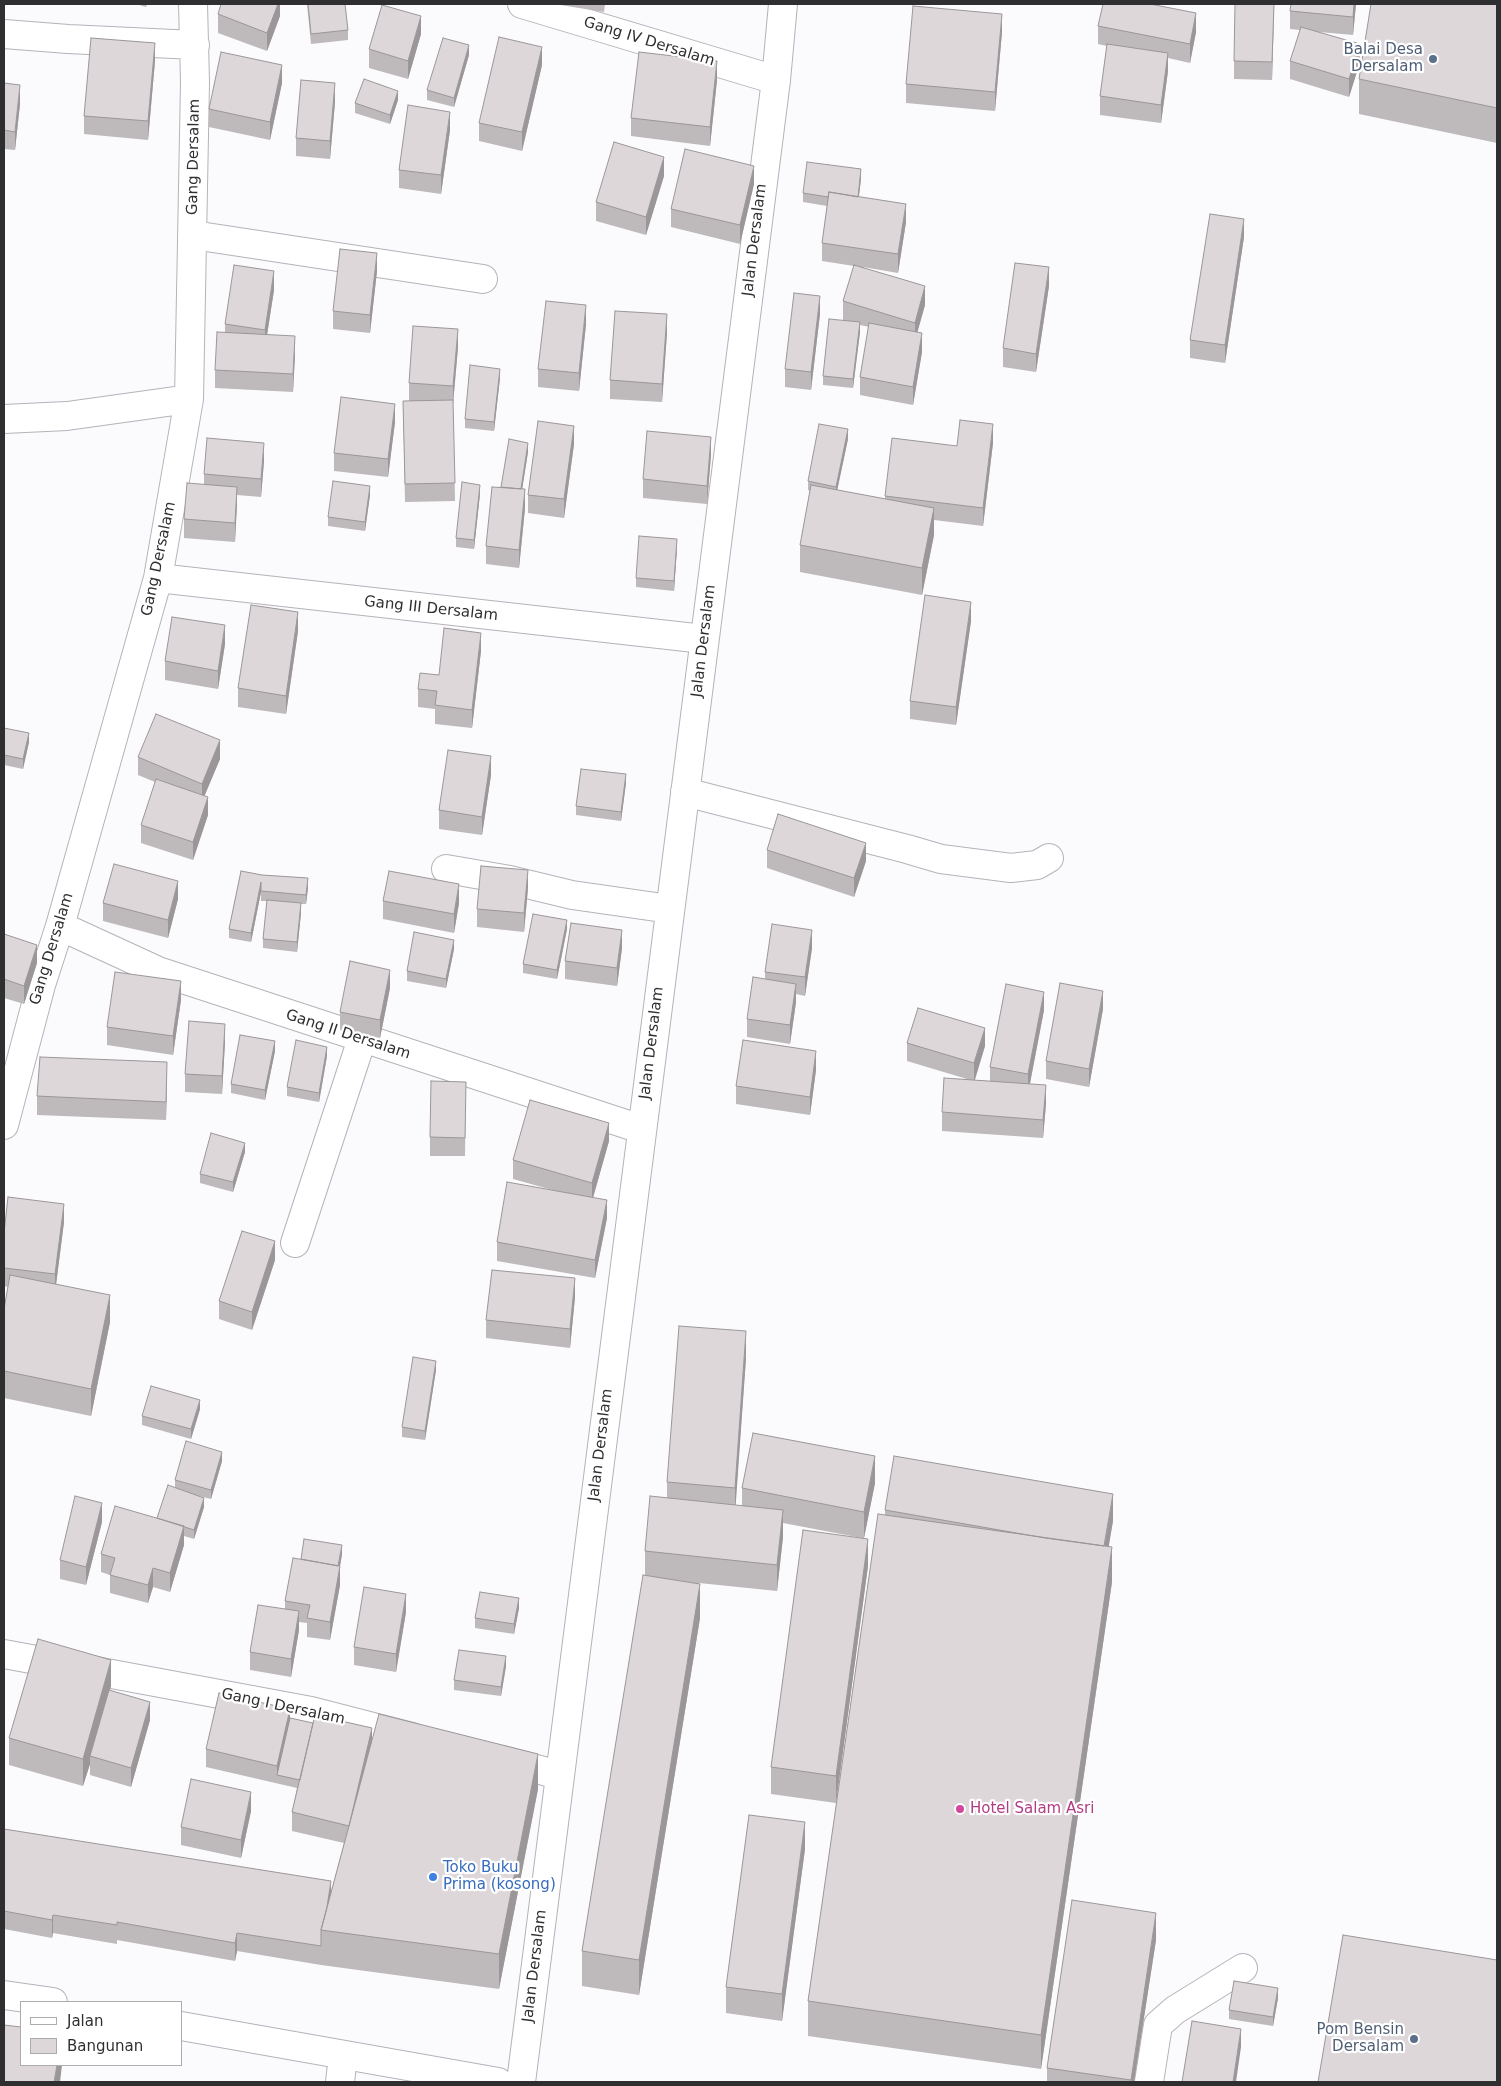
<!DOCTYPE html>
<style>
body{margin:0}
#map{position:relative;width:1501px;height:2086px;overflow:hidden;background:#fbfbfe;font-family:"DejaVu Sans",sans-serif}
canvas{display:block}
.frame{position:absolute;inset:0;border:5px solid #2f2f31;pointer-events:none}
.legend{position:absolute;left:20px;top:2001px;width:162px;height:65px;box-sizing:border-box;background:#fff;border:1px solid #acacad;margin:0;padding:6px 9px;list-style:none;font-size:15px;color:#2f2f31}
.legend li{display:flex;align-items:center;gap:10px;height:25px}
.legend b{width:25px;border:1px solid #acacad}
</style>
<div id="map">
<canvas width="1501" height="2086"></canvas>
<div class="frame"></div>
<ul class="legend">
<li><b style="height:6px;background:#fff"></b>Jalan</li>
<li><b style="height:14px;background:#ddd7d9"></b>Bangunan</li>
</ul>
</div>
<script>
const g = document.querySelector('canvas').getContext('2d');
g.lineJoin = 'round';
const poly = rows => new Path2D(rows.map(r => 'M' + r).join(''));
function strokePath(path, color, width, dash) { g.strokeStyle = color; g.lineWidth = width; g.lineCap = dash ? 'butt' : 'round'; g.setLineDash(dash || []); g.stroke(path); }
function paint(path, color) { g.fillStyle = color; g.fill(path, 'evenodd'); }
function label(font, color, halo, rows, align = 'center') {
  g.font = font + ' "DejaVu Sans",sans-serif'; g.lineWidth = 4.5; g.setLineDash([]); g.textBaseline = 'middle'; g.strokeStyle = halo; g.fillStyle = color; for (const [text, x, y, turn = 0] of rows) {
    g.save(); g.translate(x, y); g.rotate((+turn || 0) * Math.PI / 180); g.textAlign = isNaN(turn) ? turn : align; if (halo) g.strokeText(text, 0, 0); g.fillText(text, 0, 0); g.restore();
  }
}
const minor = poly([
 [522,4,776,80],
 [4,34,68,39,195,45],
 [193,235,483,279],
 [4,419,67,416,189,399],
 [158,578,704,639],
 [685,792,907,849,941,859,1011,868,1037,865,1049,858],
 [446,869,510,880,572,895,670,909],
 [60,926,158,971,641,1129],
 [4,1125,41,985,60,926,158,578,189,399,195,82,193,4],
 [295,1243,362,1039],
 [4,1654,311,1711,412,1737],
 [502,1760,559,1775],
 [340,2082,343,2056],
 [1149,2082,1158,2025,1175,2010,1243,1968]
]);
const major = poly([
 [4,1995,53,2002],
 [181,2026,498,2082],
 [521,2082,776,80,783,4]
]);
strokePath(minor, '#b4b3b9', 30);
strokePath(major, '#b4b3b9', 30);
strokePath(minor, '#fff', 28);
strokePath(major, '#fff', 28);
paint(poly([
 [136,4,147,4,146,7],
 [280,4,280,16,267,51,218,33,218,14],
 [307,4,345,4,348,30,348,40,311,44],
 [554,4,605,4,604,12],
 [1274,4,1272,80,1234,79,1234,61],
 [1356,4,1353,35,1319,32,1360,62,1349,97,1290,79,1290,61,1300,30,1290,29,1290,11],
 [1497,4,1497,143,1359,114,1359,79],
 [1098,26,1196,32,1190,63,1168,58,1168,71,1161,123,1100,115,1100,96,1107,46,1098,44],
 [1002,32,995,111,906,103,906,84],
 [421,34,408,79,369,68,369,49],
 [469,55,454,107,427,100,427,90],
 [155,61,148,140,84,134,84,116],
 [542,65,522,151,479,141,479,123],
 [717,80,710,146,631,136,631,118],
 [4,83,20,104,15,150,4,149],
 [282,83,270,140,209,127,209,109],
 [398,100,390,124,355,113,355,103],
 [335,102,330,159,296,156,296,138],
 [450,130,441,194,399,188,399,170],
 [664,176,646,235,596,221,596,202],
 [861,179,859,197,906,222,898,273,863,267,925,305,917,332,922,352,913,405,860,395,860,377,869,327,860,325,860,332,853,388,823,385,823,376,847,321,843,320,843,301,854,266,822,261,822,243,827,206,803,202,803,193],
 [754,184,740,244,671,227,671,209],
 [1244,237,1225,363,1190,358,1190,340],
 [377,271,370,333,333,329,333,311],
 [1049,286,1036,372,1003,367,1003,348],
 [274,290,267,335,295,355,293,392,215,388,215,370,225,333,225,324],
 [820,314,811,390,785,387,785,369],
 [586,324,579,391,538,387,538,369],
 [667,333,662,402,610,399,610,380],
 [458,347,453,404,455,501,405,502,403,401,409,401,409,383],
 [500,378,494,431,465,428,465,419],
 [395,422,388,477,334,471,334,453],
 [848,439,837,490,885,499,885,496,957,446,993,443,983,526,934,520,934,535,922,595,800,572,800,545,810,491,808,490,808,481],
 [574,444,564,518,528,513,528,495],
 [528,452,522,489,525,508,519,568,486,564,486,546,501,487],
 [711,455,707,504,643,498,643,479],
 [264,461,261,497,237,495,235,542,184,538,184,519,204,484,204,474],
 [480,494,474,549,456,547,456,538],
 [370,495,365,531,328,526,328,517],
 [677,548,674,591,636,587,636,578],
 [971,621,956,725,910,719,910,701],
 [298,631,286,714,238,707,238,688],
 [225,644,218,689,165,680,165,661],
 [481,651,472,728,435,724,435,709,418,707,418,689,439,675],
 [4,728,29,742,23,769,4,765],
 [138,757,220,759,204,796,208,815,193,860,141,843,141,825,155,782,138,775],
 [491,775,482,835,439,829,439,810],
 [626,783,621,821,576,815,576,806],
 [767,850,866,861,854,897,767,868],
 [241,871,308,888,306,904,301,904,301,913,297,952,263,948,263,939,267,901,261,901,261,892,251,942,229,938,229,929],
 [528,888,524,932,477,927,477,909],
 [178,899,168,938,103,921,103,903],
 [383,901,459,903,454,933,383,919],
 [567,929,557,979,523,973,523,964],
 [4,934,37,963,24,1004,4,998],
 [622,948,617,986,565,979,565,961],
 [812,948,805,996,796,994,796,1002,790,1044,747,1037,747,1019,765,979,765,972],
 [454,949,446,988,407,981,407,971],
 [390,988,380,1038,340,1030,340,1012],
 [181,1000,173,1055,107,1045,107,1027],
 [1103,1009,1089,1087,1046,1079,1046,1061],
 [1044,1010,1030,1084,1046,1104,1043,1138,942,1131,942,1112,967,1079,907,1061,907,1043,985,1046,975,1080,990,1081,990,1067],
 [225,1042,222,1094,185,1092,185,1074],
 [275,1051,265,1100,231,1093,231,1084],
 [327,1056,319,1102,287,1096,287,1087],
 [816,1070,810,1115,736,1104,736,1086],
 [167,1081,166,1120,37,1115,37,1096],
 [466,1082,465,1156,430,1156,430,1137],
 [609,1141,593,1198,607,1218,595,1278,497,1261,497,1242,556,1191,513,1179,513,1160],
 [245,1152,233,1192,200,1183,200,1174],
 [64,1222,56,1284,110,1322,91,1416,4,1398,4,1309,8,1287,4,1286,4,1233],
 [275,1260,252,1330,219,1319,219,1301],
 [575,1297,570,1348,486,1338,486,1320],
 [746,1358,735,1505,742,1506,742,1488,875,1483,864,1538,868,1566,836,1803,771,1794,771,1767,862,1538,783,1523,783,1537,777,1591,699,1583,700,1618,639,1995,582,1986,582,1951,645,1575,645,1551,667,1498,667,1482],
 [436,1370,425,1440,402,1437,402,1427],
 [200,1409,191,1439,142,1425,142,1416],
 [222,1461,211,1499,199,1496,204,1507,194,1539,184,1536,184,1545,170,1592,153,1587,148,1603,110,1593,110,1575,101,1572,101,1554,157,1519,175,1488,175,1480],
 [885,1510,1113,1521,1108,1547,1112,1582,1041,2069,808,2036,808,2001,885,1514],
 [102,1522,86,1585,60,1579,60,1560],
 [342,1554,340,1566,340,1585,330,1640,307,1637,307,1623,299,1622,299,1630,291,1677,250,1670,250,1652,285,1609,285,1601,301,1559],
 [519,1608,514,1634,475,1628,475,1618],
 [406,1612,396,1672,354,1665,354,1647],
 [506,1666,501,1696,454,1690,454,1680],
 [111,1686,110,1690,150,1720,131,1787,90,1775,90,1764,83,1786,9,1765,9,1738],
 [290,1718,372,1743,538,1789,499,1989,321,1965,237,1951,235,1961,117,1940,117,1944,53,1933,52,1938,4,1929,4,1829,331,1892,344,1843,292,1831,292,1812,297,1788,206,1767,206,1749],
 [251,1811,241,1858,181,1845,181,1827],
 [805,1849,782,2021,726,2013,726,1987],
 [1156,1940,1134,2082,1047,2082,1047,2068],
 [1278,1998,1273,2026,1229,2019,1229,2010]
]), '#beb9bb');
paint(poly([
 [278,4,280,4,280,16,267,51,267,33],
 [1274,4,1274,12,1272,80,1272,62],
 [1354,4,1356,4,1353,35,1353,17],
 [1196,13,1196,32,1190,63,1190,44],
 [1002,14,1002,32,995,111,995,92],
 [421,16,421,34,408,79,408,61],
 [155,43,155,61,148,140,148,121],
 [1360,44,1360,62,1349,97,1349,79],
 [469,45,469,55,454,107,454,98],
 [542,47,542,65,522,151,522,132],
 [1168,53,1168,71,1161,123,1161,105],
 [717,61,717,80,710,146,710,127],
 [282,65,282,83,270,140,270,122],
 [335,83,335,102,330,159,330,141],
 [20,85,20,104,15,150,15,132],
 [398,91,398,100,390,124,390,115],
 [450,112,450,130,441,194,441,175],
 [664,157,664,176,646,235,646,217],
 [754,166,754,184,740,244,740,225],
 [861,169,861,179,857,210,857,200],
 [906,204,906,222,898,273,898,254],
 [1244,219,1244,237,1225,363,1225,345],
 [377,253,377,271,370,333,370,315],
 [1049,267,1049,286,1036,372,1036,354],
 [274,271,274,290,265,348,265,330],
 [925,286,925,305,915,341,915,323],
 [820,296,820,314,811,390,811,372],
 [586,305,586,324,579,391,579,373],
 [667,314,667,333,662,402,662,384],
 [860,322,860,332,853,388,853,379],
 [458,329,458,347,453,404,453,386],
 [922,333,922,352,913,405,913,387],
 [295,336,295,355,293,392,293,374],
 [500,369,500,378,494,431,494,422],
 [395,404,395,422,388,477,388,459],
 [993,424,993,443,983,526,983,508],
 [574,426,574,444,564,518,564,499],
 [848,429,848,439,836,496,836,487],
 [711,437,711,455,707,504,707,486],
 [264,443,264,461,261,497,261,479],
 [528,443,528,452,520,503,520,493],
 [480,485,480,494,474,549,474,540],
 [370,486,370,495,365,531,365,522],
 [237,487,237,506,235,542,235,523],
 [525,489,525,508,519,568,519,550],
 [934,508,934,535,922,595,922,568],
 [677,539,677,548,674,591,674,581],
 [971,602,971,621,956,725,956,707],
 [298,612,298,631,286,714,286,696],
 [225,625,225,644,218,689,218,671],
 [481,633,481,651,472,728,472,710],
 [29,733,29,742,23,769,23,759],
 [220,740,220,759,202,802,202,784],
 [491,756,491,775,482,835,482,817],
 [626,774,626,783,621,821,621,812],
 [208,797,208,815,193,860,193,842],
 [866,843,866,861,854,897,854,878],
 [528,870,528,888,524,932,524,913],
 [308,878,308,888,306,904,306,895],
 [178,881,178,899,168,938,168,920],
 [261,882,261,892,251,942,251,933],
 [459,884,459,903,454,933,454,914],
 [301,903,301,913,297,952,297,942],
 [567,920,567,929,557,979,557,970],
 [622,930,622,948,617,986,617,968],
 [812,930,812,948,805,996,805,977],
 [454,940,454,949,446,988,446,979],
 [37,945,37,963,24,1004,24,986],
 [390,970,390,988,380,1038,380,1020],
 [181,981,181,1000,173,1055,173,1036],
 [796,984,796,1002,790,1044,790,1025],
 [1103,991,1103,1009,1089,1087,1089,1069],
 [1044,992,1044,1010,1028,1093,1028,1074],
 [225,1024,225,1042,222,1094,222,1076],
 [985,1028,985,1046,974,1082,974,1063],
 [275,1041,275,1051,265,1100,265,1090],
 [327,1047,327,1056,319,1102,319,1093],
 [816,1051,816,1070,810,1115,810,1097],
 [167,1062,167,1081,166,1120,166,1102],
 [1046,1085,1046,1104,1043,1138,1043,1120],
 [609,1123,609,1141,592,1201,592,1183],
 [245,1143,245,1152,233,1192,233,1182],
 [607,1200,607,1218,595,1278,595,1260],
 [64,1204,64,1222,55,1293,55,1274],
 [275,1241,275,1260,252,1330,252,1312],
 [575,1278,575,1297,570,1348,570,1329],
 [110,1295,110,1322,91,1416,91,1389],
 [746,1331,746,1358,735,1515,735,1488],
 [436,1361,436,1370,425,1440,425,1431],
 [200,1400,200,1409,191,1439,191,1429],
 [222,1452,222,1461,211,1499,211,1490],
 [875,1456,875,1483,864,1538,864,1512],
 [1113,1494,1113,1521,1104,1575,1104,1548],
 [204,1498,204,1507,194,1539,194,1530],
 [102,1503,102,1522,86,1585,86,1567],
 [783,1510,783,1537,777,1591,777,1565],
 [184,1526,184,1545,170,1592,170,1573],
 [868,1539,868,1566,836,1803,836,1776],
 [342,1545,342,1554,338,1578,338,1569],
 [1112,1547,1112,1582,1041,2069,1041,2035],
 [340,1566,340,1585,330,1640,330,1622],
 [153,1568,153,1587,148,1603,148,1585],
 [700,1584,700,1618,639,1995,639,1960],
 [406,1594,406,1612,396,1672,396,1654],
 [519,1598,519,1608,514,1634,514,1624],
 [299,1611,299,1630,291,1677,291,1659],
 [506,1656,506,1666,501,1696,501,1687],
 [111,1660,111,1686,91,1757,90,1756,90,1764,83,1786,83,1759],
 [150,1702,150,1720,131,1787,131,1768],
 [290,1709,290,1728,277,1775,277,1766],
 [372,1728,372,1747,349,1844,349,1826],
 [538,1754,538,1789,499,1989,499,1954],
 [251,1792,251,1811,241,1858,241,1840],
 [805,1822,805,1849,782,2021,782,1994],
 [331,1881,331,1899,323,1930],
 [1156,1913,1156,1940,1134,2082,1131,2082],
 [53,1915,53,1933,52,1938,52,1920],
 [237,1933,237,1951,235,1961,235,1943],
 [1278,1988,1278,1998,1273,2026,1273,2017],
 [1241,2029,1241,2047,1236,2082,1233,2082],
 [57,2065,62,2065,60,2082,54,2082]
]), '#9b9698');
const building = poly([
 [221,4,278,4,267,33,218,14,221,4],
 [308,4,345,4,348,30,311,34,308,4],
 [1103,4,1150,4,1196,13,1190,44,1098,26,1103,4],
 [1235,4,1274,4,1272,62,1234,61,1235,4],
 [1291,4,1354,4,1353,17,1290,11,1291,4],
 [1371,4,1497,4,1497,108,1359,79,1371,4],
 [382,5,421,16,408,61,369,49,382,5],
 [913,6,1002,14,995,92,906,84,913,6],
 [1301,27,1360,44,1349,79,1290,61,1301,27],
 [499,37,542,47,522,132,479,123,499,37],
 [91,38,155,43,148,121,84,116,91,38],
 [443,38,469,45,454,98,427,90,443,38],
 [1107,44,1168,53,1161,105,1100,96,1107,44],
 [221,52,282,65,270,122,209,109,221,52],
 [639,52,717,61,710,127,631,118,639,52],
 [364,79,398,91,390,115,355,103,364,79],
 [301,80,335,83,330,141,296,138,301,80],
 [4,83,20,85,15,132,4,130,4,83],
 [408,105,450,112,441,175,399,170,408,105],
 [614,142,664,157,646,217,596,202,614,142],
 [685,149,754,166,740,225,671,209,685,149],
 [807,162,861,169,858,197,829,192,828,197,803,193,807,162],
 [829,192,906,204,898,254,822,243,829,192],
 [1210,214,1244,219,1225,345,1190,340,1210,214],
 [340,249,377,253,370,315,333,311,340,249],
 [1015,263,1049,267,1036,354,1003,348,1015,263],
 [234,265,274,271,265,330,225,324,234,265],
 [854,265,925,286,915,323,843,301,854,265],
 [794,293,820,296,811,372,785,369,794,293],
 [546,301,586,305,579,373,538,369,546,301],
 [615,311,667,314,662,384,610,380,615,311],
 [829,319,860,322,853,379,823,376,829,319],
 [869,323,922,333,913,387,860,377,869,323],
 [413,326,458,329,453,386,409,383,413,326],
 [217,332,295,336,293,374,215,370,217,332],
 [470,365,500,369,494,422,465,419,470,365],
 [341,397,395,404,388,459,334,453,341,397],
 [453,400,455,483,405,484,403,401,453,400],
 [960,420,993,424,983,508,885,496,892,438,957,446,960,420],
 [538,421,574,426,564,499,528,495,538,421],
 [819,424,848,429,836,487,808,481,819,424],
 [647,431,711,437,707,486,643,479,647,431],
 [207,438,264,443,261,479,204,474,207,438],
 [509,439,528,443,521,489,501,487,509,439],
 [333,481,370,486,365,522,328,517,333,481],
 [462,482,480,485,474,540,456,538,462,482],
 [187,483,237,487,235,523,184,519,187,483],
 [811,485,934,508,922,568,800,545,811,485],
 [492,487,525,489,519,550,486,546,492,487],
 [639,536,677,539,674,581,636,578,639,536],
 [925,595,971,602,956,707,910,701,925,595],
 [251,605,298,612,286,696,238,688,251,605],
 [172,617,225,625,218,671,165,661,172,617],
 [444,628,481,633,472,710,435,705,437,691,418,689,420,673,439,675,444,628],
 [156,714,220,740,202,784,138,757,156,714],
 [4,728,29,733,23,759,4,755,4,728],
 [448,750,491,756,482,817,439,810,448,750],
 [581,769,626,774,621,812,576,806,581,769],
 [156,779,208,797,193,842,141,825,156,779],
 [778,814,866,843,854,878,767,850,778,814],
 [114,864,178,881,168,920,103,903,114,864],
 [481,866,528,870,524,913,477,909,481,866],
 [241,871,262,875,308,878,306,895,261,891,261,882,251,933,229,929,241,871],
 [389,871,459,884,454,914,383,901,389,871],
 [267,900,301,903,297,942,263,939,267,900],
 [533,914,567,920,557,970,523,964,533,914],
 [571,923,622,930,617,968,565,961,571,923],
 [772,924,812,930,805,977,765,972,772,924],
 [414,932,454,940,446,979,407,971,414,932],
 [4,934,37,945,24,986,4,979,4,934],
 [350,961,390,970,380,1020,340,1012,350,961],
 [115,972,181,981,173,1036,107,1027,115,972],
 [753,977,796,984,790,1025,747,1019,753,977],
 [1060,983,1103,991,1089,1069,1046,1061,1060,983],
 [1006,984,1044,992,1028,1074,990,1067,1006,984],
 [918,1008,985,1028,974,1063,907,1043,918,1008],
 [189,1021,225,1024,222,1076,185,1074,189,1021],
 [240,1035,275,1041,265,1090,231,1084,240,1035],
 [296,1040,327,1047,319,1093,287,1087,296,1040],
 [743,1040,816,1051,810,1097,736,1086,743,1040],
 [40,1057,167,1062,166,1102,37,1096,40,1057],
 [944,1078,1046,1085,1043,1120,942,1112,944,1078],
 [431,1081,466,1082,465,1138,430,1137,431,1081],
 [530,1100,609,1123,592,1183,513,1160,530,1100],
 [211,1133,245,1143,233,1182,200,1174,211,1133],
 [507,1182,607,1200,595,1260,497,1242,507,1182],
 [8,1197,64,1204,55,1274,4,1268,4,1233,8,1197],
 [242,1231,275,1241,252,1312,219,1301,242,1231],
 [492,1270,575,1278,570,1329,486,1320,492,1270],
 [10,1275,110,1295,91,1389,4,1371,4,1309,10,1275],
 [679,1326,746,1331,735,1488,667,1482,679,1326],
 [413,1357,436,1361,425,1431,402,1427,413,1357],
 [151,1386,200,1400,191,1429,142,1416,151,1386],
 [753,1433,875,1456,864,1512,742,1488,753,1433],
 [186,1441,222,1452,211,1490,175,1480,186,1441],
 [894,1456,1113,1494,1104,1546,1045,1538,885,1510,894,1456],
 [168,1485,204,1498,194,1530,157,1518,168,1485],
 [75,1496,102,1503,86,1567,60,1560,75,1496],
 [650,1496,783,1510,777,1565,645,1551,650,1496],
 [115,1506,184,1526,170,1573,153,1568,148,1585,110,1575,115,1558,101,1554,115,1506],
 [878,1514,1112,1547,1041,2035,808,2001,878,1514],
 [803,1530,868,1539,836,1776,771,1767,803,1530],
 [304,1539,342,1545,338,1566,301,1559,304,1539],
 [293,1558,340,1566,330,1622,307,1618,310,1605,285,1601,293,1558],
 [643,1575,700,1584,639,1960,582,1951,643,1575],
 [364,1587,406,1594,396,1654,354,1647,364,1587],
 [480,1592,519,1598,514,1624,475,1618,480,1592],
 [258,1605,299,1611,291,1659,250,1652,258,1605],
 [38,1639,111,1660,83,1759,9,1738,38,1639],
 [459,1650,506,1656,501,1687,454,1680,459,1650],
 [109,1690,150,1702,131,1768,90,1756,109,1690],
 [219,1693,290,1709,277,1766,206,1749,219,1693],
 [379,1714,538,1754,499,1954,321,1930,379,1714],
 [315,1715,372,1728,349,1826,292,1812,315,1715],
 [290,1718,313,1723,300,1780,277,1775,290,1718],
 [191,1779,251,1792,241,1840,181,1827,191,1779],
 [749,1815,805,1822,782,1994,726,1987,749,1815],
 [4,1829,331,1881,327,1907,321,1930,321,1946,237,1933,235,1943,117,1922,117,1925,53,1915,52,1920,4,1911,4,1829],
 [1072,1900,1156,1913,1131,2080,1047,2068,1072,1900],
 [1343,1935,1497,1960,1497,2082,1318,2082,1343,1935],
 [1234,1981,1278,1988,1273,2017,1229,2010,1234,1981],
 [1192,2021,1241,2029,1233,2082,1182,2082,1192,2021],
 [4,2025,21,2027,21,2065,57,2065,54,2082,4,2082,4,2025]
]);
paint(building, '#ddd7d9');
strokePath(building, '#9b9698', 1);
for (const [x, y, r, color] of [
 [1433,59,5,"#5c6f8a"],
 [960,1809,5,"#d1479c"],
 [433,1877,5,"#3f7fe0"],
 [1414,2039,5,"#5c6f8a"]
]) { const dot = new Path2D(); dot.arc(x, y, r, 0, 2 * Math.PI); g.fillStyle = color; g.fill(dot); strokePath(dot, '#fff', 2); }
label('15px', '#2f2f31', '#fff', [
 ["Gang IV Dersalam",649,42,17],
 ["Gang Dersalam",194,157,-89],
 ["Jalan Dersalam",755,240,-83],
 ["Gang Dersalam",159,559,-78],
 ["Gang III Dersalam",431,609,6],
 ["Jalan Dersalam",704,641,-83],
 ["Gang Dersalam",52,949,-73],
 ["Gang II Dersalam",348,1035,18],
 ["Jalan Dersalam",652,1043,-83],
 ["Jalan Dersalam",601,1445,-83],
 ["Gang I Dersalam",283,1707,12],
 ["Jalan Dersalam",535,1966,-83]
]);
label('15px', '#4e5e75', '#fff', [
 ["Balai Desa",1423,50],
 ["Dersalam",1423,67],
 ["Pom Bensin",1404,2030],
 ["Dersalam",1404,2047]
], 'right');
label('15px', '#b23c85', '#fff', [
 ["Hotel Salam Asri",970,1809]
], 'left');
label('15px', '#366cbe', '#fff', [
 ["Toko Buku",443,1868],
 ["Prima (kosong)",443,1885]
], 'left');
</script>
